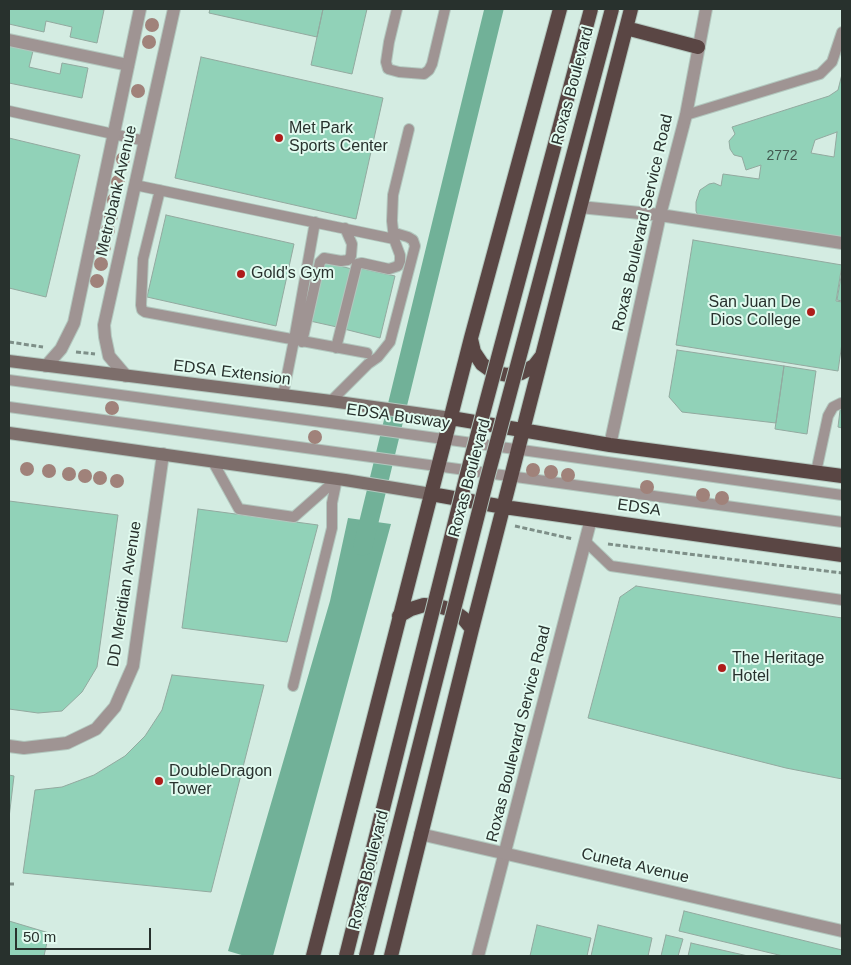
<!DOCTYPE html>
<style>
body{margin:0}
#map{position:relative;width:851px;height:965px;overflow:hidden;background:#d4ece2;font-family:Helvetica,sans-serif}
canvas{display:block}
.frame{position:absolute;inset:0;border:10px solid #28312d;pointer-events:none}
.scale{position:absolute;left:15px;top:928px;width:136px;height:22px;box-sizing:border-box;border:2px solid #28312d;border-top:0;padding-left:6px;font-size:15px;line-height:18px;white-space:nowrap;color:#28312d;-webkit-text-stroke:4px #e1faef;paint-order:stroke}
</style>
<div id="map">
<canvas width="851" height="965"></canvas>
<div class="frame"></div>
<div class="scale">50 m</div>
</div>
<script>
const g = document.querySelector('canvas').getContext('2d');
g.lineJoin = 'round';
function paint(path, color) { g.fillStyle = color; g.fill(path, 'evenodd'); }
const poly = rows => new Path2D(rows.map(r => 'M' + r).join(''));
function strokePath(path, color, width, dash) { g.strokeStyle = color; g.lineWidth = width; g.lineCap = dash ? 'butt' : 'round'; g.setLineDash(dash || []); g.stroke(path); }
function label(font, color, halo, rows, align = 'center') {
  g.font = font + ' Helvetica,sans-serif'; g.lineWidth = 4; g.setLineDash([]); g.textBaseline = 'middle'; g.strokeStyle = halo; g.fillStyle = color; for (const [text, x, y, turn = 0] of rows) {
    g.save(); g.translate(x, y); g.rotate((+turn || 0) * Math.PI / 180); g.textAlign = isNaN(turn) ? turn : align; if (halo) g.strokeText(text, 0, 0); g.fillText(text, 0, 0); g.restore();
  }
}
paint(poly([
 [348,518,391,524,273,956,245,956,228,951,330,601]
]), '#71b198');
strokePath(poly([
 [363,546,494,9]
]), '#71b198', 19);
const building = poly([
 [9,9,100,9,104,10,97,43,70,37,72,27,46,21,44,32,9,24,9,9],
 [210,9,323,9,317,37,209,13,210,9],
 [323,9,367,9,352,74,311,65,323,9],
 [9,46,33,51,29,67,60,74,62,63,88,68,82,98,9,83,9,46],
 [201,57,383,98,356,219,175,178,201,57],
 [842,74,842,237,699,218,696,211,696,202,700,190,709,184,714,183,721,186,723,174,759,179,761,165,746,170,742,157,734,155,730,149,729,141,735,134,732,127,829,96,838,90,842,74],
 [837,132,834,157,811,153,815,140,837,132],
 [9,138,80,155,46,297,9,288,9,138],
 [166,215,294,244,276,326,147,297,166,215],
 [693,240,842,265,836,301,842,302,842,343,838,371,676,345,693,240],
 [324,262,352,269,337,327,310,321,324,262],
 [359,268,395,276,380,338,344,329,359,268],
 [842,271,842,301,837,300,842,271],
 [677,350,784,366,776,423,682,412,669,397,677,350],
 [784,366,816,371,807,434,775,429,784,366],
 [842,394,842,428,838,427,842,394],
 [9,501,118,515,97,667,82,692,62,711,38,713,9,709,9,501],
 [198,509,318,525,287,642,182,628,198,509],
 [636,586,842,618,842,779,786,768,588,718,620,597,636,586],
 [172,675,264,685,211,892,23,873,35,790,62,787,94,775,125,756,145,736,162,710,172,675],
 [9,775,14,776,9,818,9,775],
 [684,911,842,950,842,956,783,956,679,931,684,911],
 [9,921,49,933,44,956,9,956,9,921],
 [537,925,591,938,587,956,530,956,537,925],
 [598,925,652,938,648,956,591,956,598,925],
 [666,935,683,939,678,956,661,956,666,935],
 [691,943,748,956,688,956,691,943]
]);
paint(building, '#91d2b8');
strokePath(building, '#92a99f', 1);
const service = poly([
 [397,9,389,42,386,62,388,69,399,72,424,74,429,70,432,64,445,9],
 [9,111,145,141],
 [686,115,820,74,832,62,842,32],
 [135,185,394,239],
 [160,190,143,259,141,305,142,310,145,312,367,353],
 [302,342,320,262,324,258,341,261,348,260,351,256,352,244,345,228],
 [336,348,357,264,362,263,389,269,398,266,400,261,400,255,394,239,392,221,393,195,409,129],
 [9,380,358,427,842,495],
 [283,395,294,340,315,222],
 [331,401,368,364,378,357,390,342,415,246,413,240,408,237,395,233],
 [9,407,842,522],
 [213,462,239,509,294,517,337,479],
 [816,472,828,416,833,407,841,403],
 [585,541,611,566,842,600],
 [293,686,332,528,332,503,337,479]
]);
const pedestrian = poly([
 [9,40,128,65]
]);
const minor = poly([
 [580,207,660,215,842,243],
 [46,366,61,349,74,323,140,9],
 [126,376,109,356,105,337,104,325,174,9],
 [610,445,660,215,686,115,706,9],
 [9,746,24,748,67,743,96,729,115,707,133,666,163,454],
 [478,956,591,519]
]);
const tertiary = poly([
 [420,834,842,931]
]);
const secondary = poly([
 [9,361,331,401,451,418],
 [9,433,345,480,431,494]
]);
const trunk = poly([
 [626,28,698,47],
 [471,339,474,352,482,364,493,372,507,375,521,373,534,366,541,357],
 [451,418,610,445,842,476],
 [431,494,504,507,842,555],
 [399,616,411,609,424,605,438,606,452,610,463,618,472,629],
 [313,956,471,338,560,9],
 [391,956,472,629,631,9]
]);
strokePath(service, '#b2c7be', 12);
strokePath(pedestrian, '#b2c7be', 14);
strokePath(minor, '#b2c7be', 14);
strokePath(tertiary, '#b2c7be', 14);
strokePath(secondary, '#b2c7be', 14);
strokePath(trunk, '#b2c7be', 16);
strokePath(poly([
 [9,342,43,347],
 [76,352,95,354],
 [515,526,573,539],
 [608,544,842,573],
 [9,884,15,884]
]), '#7e8f88', 3, [5, 2.5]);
strokePath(service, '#9f9493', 10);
strokePath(pedestrian, '#9f9493', 12);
strokePath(minor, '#9f9493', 12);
strokePath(tertiary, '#9f9493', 12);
strokePath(secondary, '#7d6e6b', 12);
strokePath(trunk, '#5a4644', 14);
const trunkBridge = poly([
 [346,956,467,474,591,9],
 [366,956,487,479,612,9]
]);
strokePath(trunkBridge, '#b2c7be', 16, []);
strokePath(trunkBridge, '#5a4644', 14);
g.fillStyle = '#a0827a';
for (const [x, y] of [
 [152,25],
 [149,42],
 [138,91],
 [123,159],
 [118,182],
 [114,200],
 [111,216],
 [108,230],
 [104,247],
 [101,264],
 [97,281],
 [112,408],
 [315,437],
 [27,469],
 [533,470],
 [49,471],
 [551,472],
 [69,474],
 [568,475],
 [85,476],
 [100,478],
 [117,481],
 [647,487],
 [703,495],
 [722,498]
]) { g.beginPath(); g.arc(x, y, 7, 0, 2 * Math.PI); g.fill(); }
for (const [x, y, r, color] of [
 [279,138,5,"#ae1c1a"],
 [241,274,5,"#ae1c1a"],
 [811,312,5,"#ae1c1a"],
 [722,668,5,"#ae1c1a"],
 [159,781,5,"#ae1c1a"]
]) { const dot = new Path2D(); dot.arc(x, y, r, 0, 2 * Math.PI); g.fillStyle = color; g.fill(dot); strokePath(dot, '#e1faef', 2); }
label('14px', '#425950', null, [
 ["2772",782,156]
]);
label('16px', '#28312d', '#e1faef', [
 ["Roxas Boulevard",573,86,-75],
 ["Metrobank Avenue",117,191,-77],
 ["Roxas Boulevard Service Road",643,223,-77],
 ["EDSA Extension",232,373,7],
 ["EDSA Busway",398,417,8],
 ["Roxas Boulevard",470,478,-75],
 ["EDSA",639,508,8],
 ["DD Meridian Avenue",125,594,-81],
 ["Roxas Boulevard Service Road",519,734,-76],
 ["Cuneta Avenue",635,866,13],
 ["Roxas Boulevard",369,870,-76]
]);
label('16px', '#28312d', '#e1faef', [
 ["Met Park",289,129],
 ["Sports Center",289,147],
 ["Gold's Gym",251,274],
 ["San Juan De",801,303,"right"],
 ["Dios College",801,321,"right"],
 ["The Heritage",732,659],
 ["Hotel",732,677],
 ["DoubleDragon",169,772],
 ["Tower",169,790]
], 'left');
</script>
